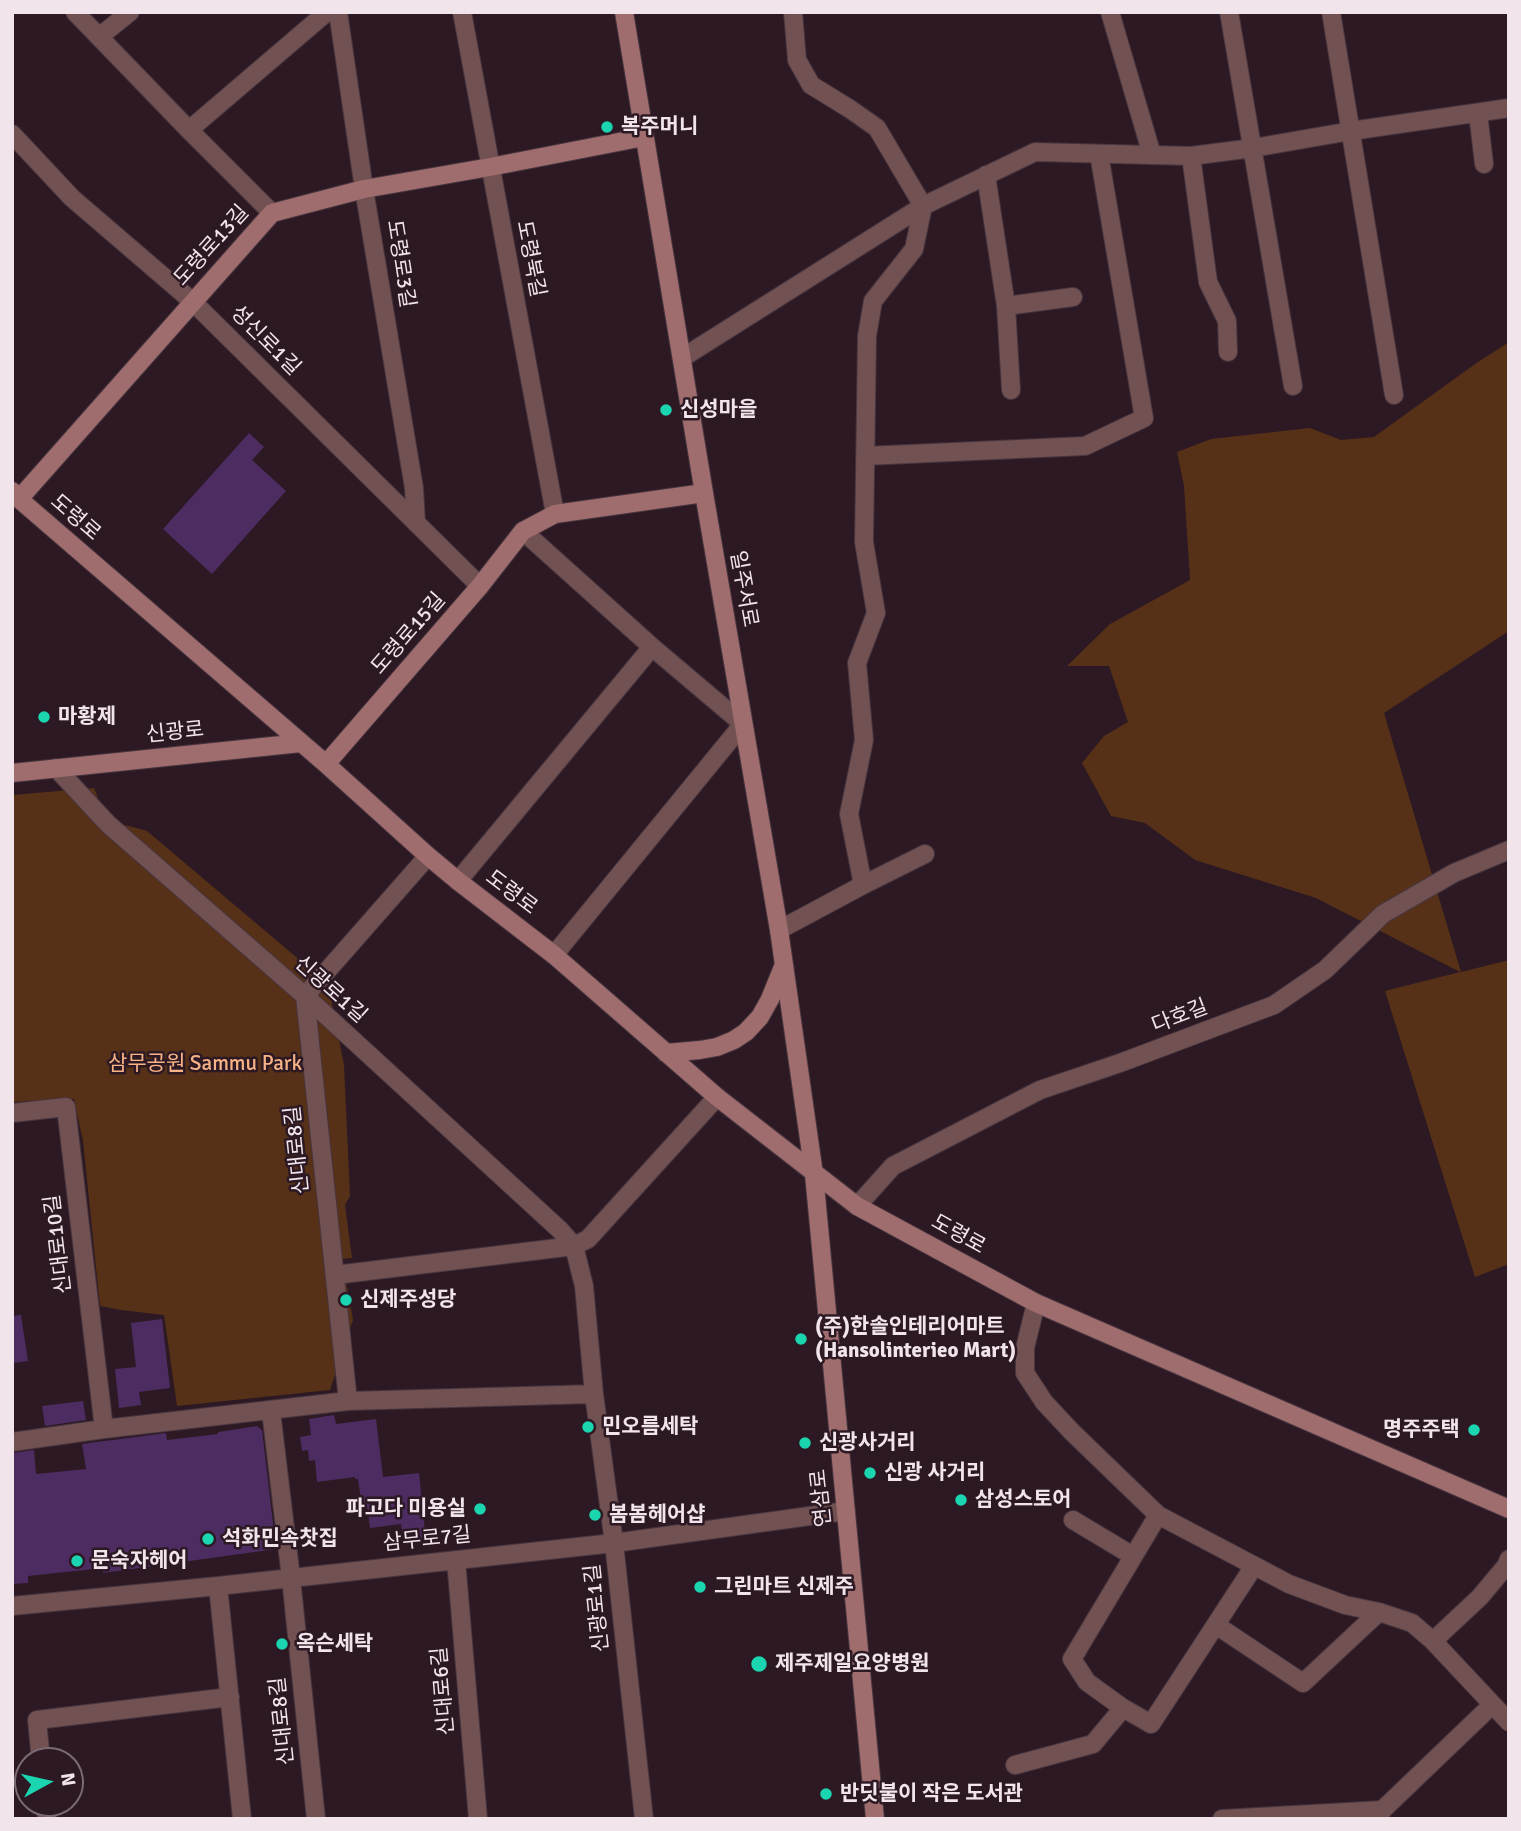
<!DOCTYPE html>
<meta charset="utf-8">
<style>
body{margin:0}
#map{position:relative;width:1521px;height:1831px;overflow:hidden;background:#2c1923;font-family:Signika,sans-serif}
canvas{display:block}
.frame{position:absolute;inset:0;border:14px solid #f1e4eb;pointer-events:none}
.north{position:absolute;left:14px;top:1747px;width:70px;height:70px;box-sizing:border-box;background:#2c1923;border:2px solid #7b6a73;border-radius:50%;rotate:82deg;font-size:19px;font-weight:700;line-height:28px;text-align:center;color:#f1e4eb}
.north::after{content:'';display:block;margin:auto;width:24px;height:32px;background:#1bd5b1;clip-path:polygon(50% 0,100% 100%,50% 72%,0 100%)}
</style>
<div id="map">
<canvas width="1521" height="1831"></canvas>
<div class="frame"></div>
<div class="north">N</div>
</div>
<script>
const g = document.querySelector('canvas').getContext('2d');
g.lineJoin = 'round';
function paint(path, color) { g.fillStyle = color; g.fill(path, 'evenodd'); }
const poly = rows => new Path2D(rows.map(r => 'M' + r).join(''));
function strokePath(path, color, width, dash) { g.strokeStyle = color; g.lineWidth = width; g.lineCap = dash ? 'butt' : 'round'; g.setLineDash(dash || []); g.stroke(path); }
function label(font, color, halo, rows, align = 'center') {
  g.font = font + ' Signika,"Noto Sans KR",sans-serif'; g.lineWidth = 5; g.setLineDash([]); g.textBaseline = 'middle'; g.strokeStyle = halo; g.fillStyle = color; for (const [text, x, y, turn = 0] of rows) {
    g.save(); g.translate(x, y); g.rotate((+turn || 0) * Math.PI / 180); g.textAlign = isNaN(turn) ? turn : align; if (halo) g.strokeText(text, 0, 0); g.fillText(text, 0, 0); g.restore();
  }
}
paint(poly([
 [1509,342,1509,631,1384,713,1461,972,1509,960,1509,1264,1475,1277,1385,991,1460,972,1316,898,1195,860,1145,823,1111,816,1082,763,1104,736,1128,722,1109,666,1067,666,1110,624,1190,580,1184,486,1177,452,1211,439,1310,428,1341,440,1374,437,1475,364],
 [94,788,108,823,125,825,147,831,302,962,331,999,344,1065,350,1196,345,1205,352,1258,342,1259,353,1320,330,1390,177,1406,164,1315,121,1310,100,1306,83,1141,74,1099,12,1102,12,795]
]), '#563117');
paint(poly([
 [249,433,264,447,252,460,286,491,212,574,163,529],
 [21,1315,28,1361,12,1363,12,1316],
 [162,1319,170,1388,139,1392,141,1405,119,1408,115,1369,136,1367,131,1323],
 [83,1401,86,1420,45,1426,42,1406],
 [334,1415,336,1424,376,1419,383,1477,419,1473,426,1541,404,1543,401,1524,370,1528,367,1506,362,1507,358,1479,355,1479,355,1477,317,1482,315,1460,309,1461,308,1450,302,1451,300,1437,311,1435,309,1419],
 [257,1426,262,1430,276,1549,103,1573,103,1568,28,1576,28,1583,12,1584,12,1453,34,1450,36,1474,86,1469,82,1444,166,1433,167,1440,218,1434,218,1432]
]), '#4d2c61');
const street = poly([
 [75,12,189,130,272,213],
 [338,12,364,189,414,488,416,523],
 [462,12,555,514],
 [793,12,797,60,811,85,850,109,877,128,923,206,914,249,873,301,867,336,864,542,876,613,857,663,864,740,849,814,863,885],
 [1110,12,1152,155],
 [1229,12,1293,386],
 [1331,12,1394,395],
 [99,37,130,12],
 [1478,113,1484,164],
 [189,130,327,12],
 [12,134,72,198,193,302,480,586],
 [1191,156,1208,282,1227,321,1228,352],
 [986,175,1006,306,1011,390],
 [1006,306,1073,297],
 [682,358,923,206,1035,152,1191,156,1253,148,1351,131,1509,108],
 [865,456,1085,446,1144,418,1099,154],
 [523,531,652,647,743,724,554,955],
 [56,768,108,824,305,996,560,1230,574,1246,584,1286,594,1394,614,1543,644,1819],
 [458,881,652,647],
 [779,930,863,885,925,854],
 [12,1113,66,1107,104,1429],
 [857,1206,893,1166,1040,1090,1120,1063,1274,1005,1325,970,1383,914,1454,873,1509,850],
 [335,1275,574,1246,588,1239,717,1097],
 [1036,1303,1025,1348,1025,1373,1044,1402,1072,1432,1158,1515,1289,1584,1345,1605,1379,1612,1412,1623,1433,1641,1509,1722],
 [348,1401,305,996,428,856],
 [271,1411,291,1578,316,1819],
 [12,1442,104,1429,348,1401,594,1394],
 [1158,1515,1072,1659,1087,1682,1123,1708,1151,1724,1254,1566],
 [1073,1520,1133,1556],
 [456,1560,478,1819],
 [218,1586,242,1819],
 [12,1606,218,1586,614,1543,846,1511],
 [1216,1625,1303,1683,1379,1612],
 [1433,1641,1480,1597,1506,1566,1509,1559],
 [41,1761,37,1720,230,1697],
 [1015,1765,1093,1744,1123,1708],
 [46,1803,47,1819],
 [1222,1819,1383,1810],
 [1373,1819,1492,1705]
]);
const secondary = poly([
 [624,12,704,493,779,930,814,1174,875,1819],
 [12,491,19,499,326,764,428,856,458,881,554,955,717,1097,857,1206,1036,1303,1509,1509],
 [19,499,272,213,364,189,490,167,644,137],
 [326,764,480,586,523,531,555,514,704,493],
 [12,773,301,743],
 [666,1053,700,1050,717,1047,734,1040,746,1032,760,1017,770,999,783,967]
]);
strokePath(street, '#48353f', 20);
strokePath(secondary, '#48353f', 20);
strokePath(street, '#715151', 18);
strokePath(secondary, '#9f6d6d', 18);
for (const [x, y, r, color] of [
 [607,127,7,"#1bd5b1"],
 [666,410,7,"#1bd5b1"],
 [44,717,7,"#1bd5b1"],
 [346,1300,7,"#1bd5b1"],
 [801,1339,7,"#1bd5b1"],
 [588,1427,7,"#1bd5b1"],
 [1474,1430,7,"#1bd5b1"],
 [805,1443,7,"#1bd5b1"],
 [870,1473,7,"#1bd5b1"],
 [961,1500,7,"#1bd5b1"],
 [480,1509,7,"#1bd5b1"],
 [595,1515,7,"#1bd5b1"],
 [208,1539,7,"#1bd5b1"],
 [77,1561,7,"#1bd5b1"],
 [700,1587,7,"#1bd5b1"],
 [282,1644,7,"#1bd5b1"],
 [759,1664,9,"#1bd5b1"],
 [826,1794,7,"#1bd5b1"]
]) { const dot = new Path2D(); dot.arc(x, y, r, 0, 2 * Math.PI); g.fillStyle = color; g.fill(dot); strokePath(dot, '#2c1923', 2.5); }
label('bold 21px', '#f1e4eb', '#2c1923', [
 ["복주머니",621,127],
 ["신성마을",680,410],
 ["마황제",58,717],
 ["신제주성당",360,1300],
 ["(주)한솔인테리어마트",815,1327],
 ["(Hansolinterieo Mart)",815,1351],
 ["민오름세탁",602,1427],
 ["명주주택",1460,1430,"right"],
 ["신광사거리",819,1443],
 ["신광 사거리",884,1473],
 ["삼성스토어",975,1500],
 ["파고다 미용실",466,1509,"right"],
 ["봄봄헤어샵",609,1515],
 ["석화민속찻집",222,1539],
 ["문숙자헤어",91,1561],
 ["그린마트 신제주",714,1587],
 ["옥슨세탁",296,1644],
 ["제주제일요양병원",775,1664],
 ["반딧불이 작은 도서관",840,1794]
], 'left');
label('21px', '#f1e4eb', '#2c1923', [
 ["도령로13길",212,246,-48],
 ["도령북길",530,259,79],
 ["도령로3길",400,264,81],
 ["성신로1길",265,341,45],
 ["도령로",75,518,41],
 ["일주서로",743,589,80],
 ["도령로15길",409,634,-49],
 ["신광로",175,733,-6],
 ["도령로",511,893,37],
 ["신광로1길",330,990,42],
 ["다호길",1180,1017,-21],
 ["신대로8길",298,1150,-96],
 ["도령로",958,1235,29],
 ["신대로10길",59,1244,-97],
 ["연삼로",822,1498,-96],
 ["삼무로7길",427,1540,-6],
 ["신광로1길",598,1608,-96],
 ["신대로6길",444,1691,-95],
 ["신대로8길",283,1721,-96]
]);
label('21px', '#f7b286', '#2c1923', [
 ["삼무공원 Sammu Park",205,1064]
]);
</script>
